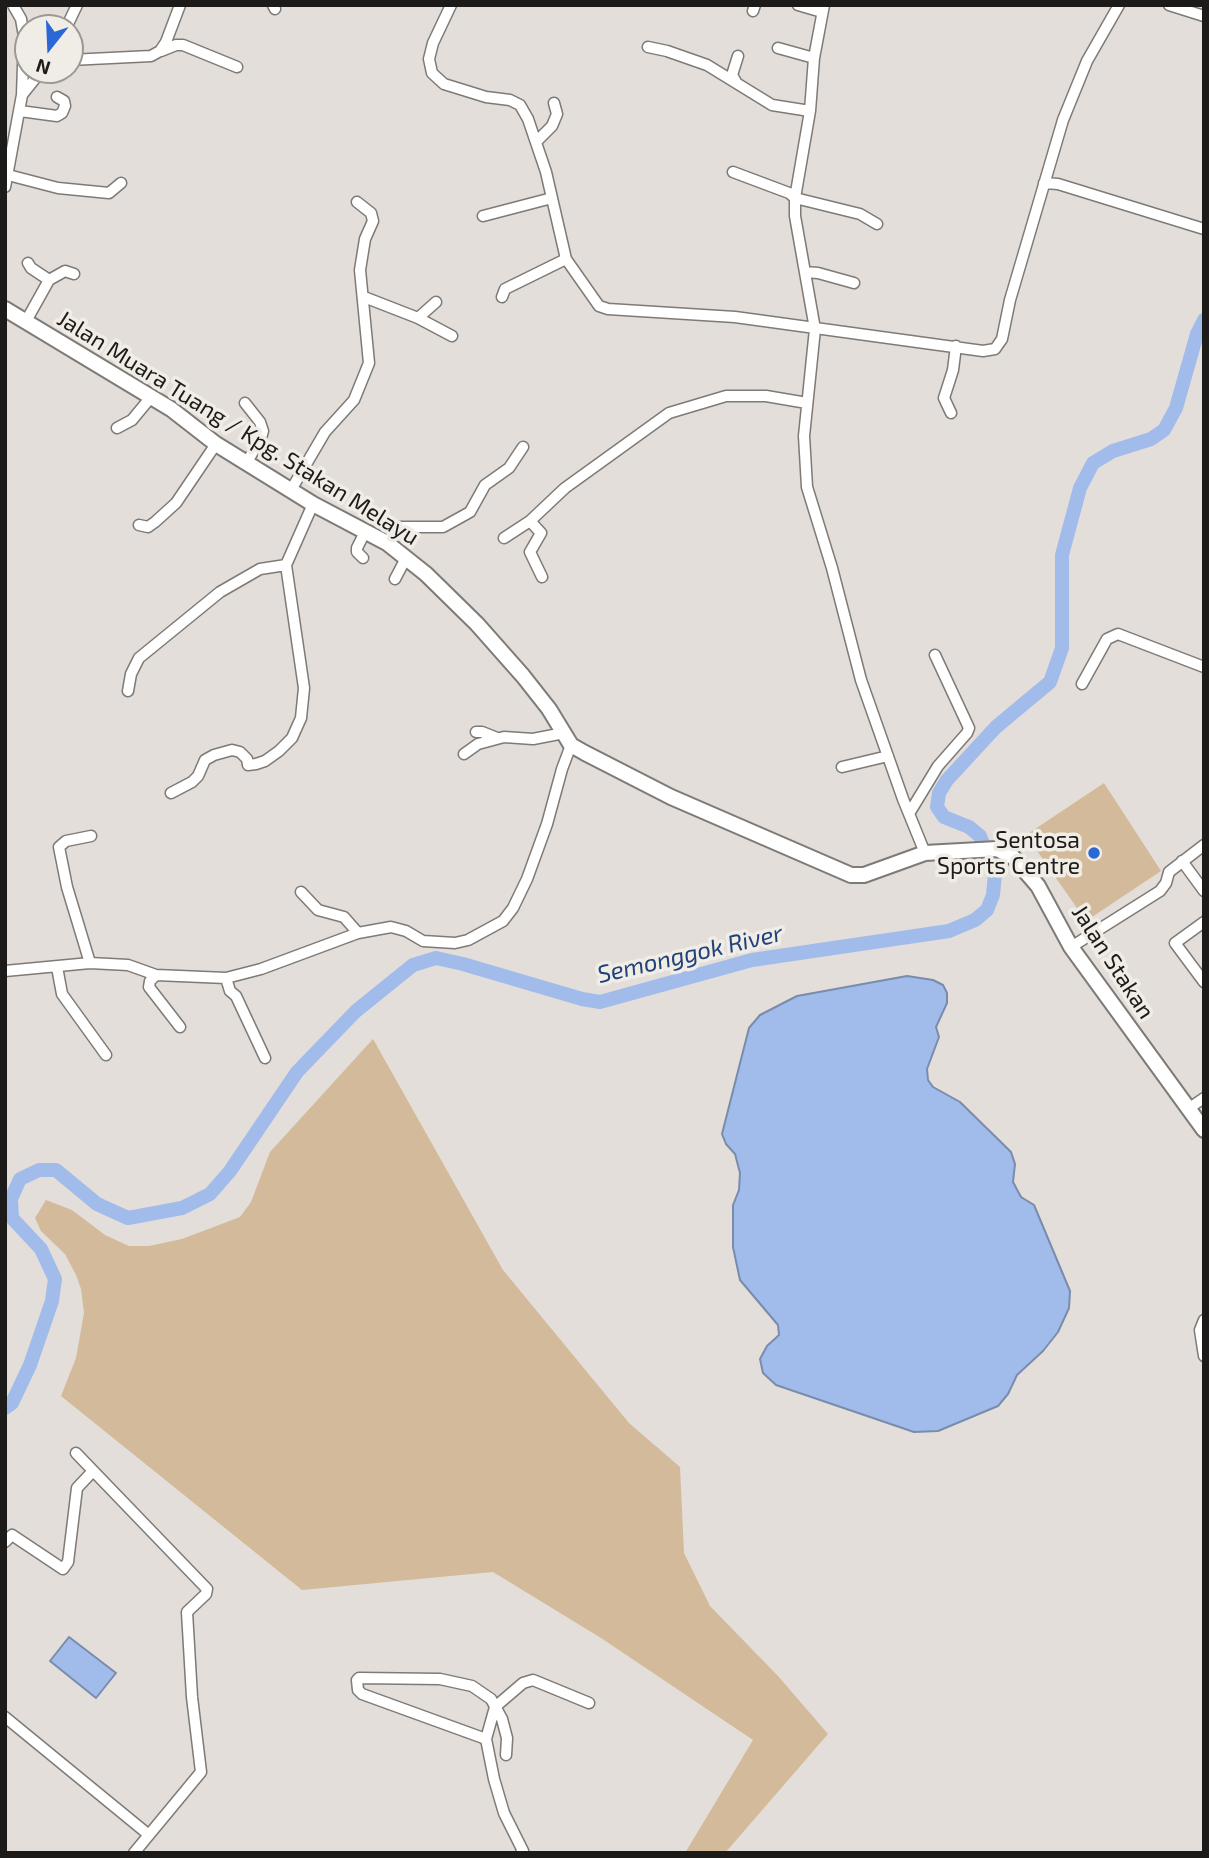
<!DOCTYPE html>
<style>
body{margin:0}
#map{position:relative;width:1209px;height:1858px;overflow:hidden;background:#e3ded9;font-family:"Exo 2",sans-serif}
canvas{display:block}
.frame{position:absolute;inset:0;border:7px solid #1d1b19;pointer-events:none}
.north{position:absolute;left:14px;top:14px;width:70px;height:70px;box-sizing:border-box;background:#f0ece6;border:2px solid #9c9894;border-radius:50%;rotate:198deg;font-size:19px;font-weight:700;line-height:28px;text-align:center;color:#1d1b19}
.north::after{content:'';display:block;margin:auto;width:24px;height:32px;background:#2b68d5;clip-path:polygon(50% 0,100% 100%,50% 72%,0 100%)}
</style>
<div id="map">
<canvas width="1209" height="1858"></canvas>
<div class="frame"></div>
<div class="north">N</div>
</div>
<script>
const g = document.querySelector('canvas').getContext('2d');
g.lineJoin = 'round';
function paint(path, color) { g.fillStyle = color; g.fill(path, 'evenodd'); }
const poly = rows => new Path2D(rows.map(r => 'M' + r).join(''));
function strokePath(path, color, width, dash) { g.strokeStyle = color; g.lineWidth = width; g.lineCap = dash ? 'butt' : 'round'; g.setLineDash(dash || []); g.stroke(path); }
function label(font, color, halo, rows, align = 'center') {
  g.font = font + ' "Exo 2",sans-serif'; g.lineWidth = 7; g.setLineDash([]); g.textBaseline = 'middle'; g.strokeStyle = halo; g.fillStyle = color; for (const [text, x, y, turn = 0] of rows) {
    g.save(); g.translate(x, y); g.rotate((+turn || 0) * Math.PI / 180); g.textAlign = isNaN(turn) ? turn : align; if (halo) g.strokeText(text, 0, 0); g.fillText(text, 0, 0); g.restore();
  }
}
paint(poly([
 [1104,783,1161,871,1086,921,1026,835],
 [373,1039,503,1270,629,1423,680,1467,684,1553,710,1606,778,1676,828,1734,725,1853,685,1853,753,1740,601,1638,493,1572,302,1590,61,1396,76,1358,84,1313,81,1289,76,1275,65,1254,41,1231,35,1218,46,1200,72,1210,105,1235,129,1246,149,1246,182,1239,240,1217,251,1202,270,1152]
]), '#d3ba9a');
const water = poly([
 [907,976,933,980,943,985,947,993,947,1003,936,1027,939,1037,927,1069,928,1080,933,1087,960,1102,1011,1152,1015,1164,1013,1182,1021,1197,1034,1205,1070,1291,1069,1308,1058,1332,1043,1351,1017,1375,1008,1394,998,1406,938,1431,914,1432,776,1385,763,1373,760,1359,767,1346,779,1335,778,1325,740,1280,733,1247,733,1205,739,1190,740,1173,735,1154,726,1144,722,1134,749,1028,760,1015,797,996,907,976],
 [69,1637,116,1673,96,1698,50,1661,69,1637]
]);
paint(water, '#a1bceb');
strokePath(water, '#798cac', 2);
strokePath(poly([
 [5,1408,12,1403,30,1365,52,1301,55,1279,41,1249,12,1218,11,1199,20,1179,39,1170,56,1170,97,1204,128,1218,182,1208,210,1194,230,1171,297,1072,356,1011,413,965,436,958,463,964,582,999,600,1002,752,960,949,931,975,920,987,910,993,895,995,874,980,836,969,827,944,817,937,807,939,793,947,780,996,727,1050,682,1062,648,1062,555,1080,488,1093,463,1113,451,1151,439,1164,430,1176,408,1197,334,1204,320]
]), '#a1bceb', 14);
const street = poly([
 [273,5,275,9],
 [451,5,433,43,429,59,432,73,444,84,486,97,510,100,520,105,528,119,546,172,566,259,599,306,608,309,735,317,983,351,995,349,1002,339,1010,300,1063,120,1087,61,1119,5],
 [798,5,822,12],
 [824,5,814,58,810,111,795,198,795,216,815,329,804,436,807,487,832,568,861,680,903,799,925,853],
 [1169,5,1204,16],
 [753,11,755,5],
 [66,28,77,5],
 [648,47,667,51,707,65,772,105,810,111],
 [778,48,814,58],
 [161,51,176,45,183,45,237,67],
 [70,60,151,56,160,51,166,42,180,5],
 [736,82,732,75,738,56],
 [22,95,42,70],
 [20,111,57,116,62,113,65,106,64,101,57,97],
 [536,142,552,126,557,114,554,103],
 [733,172,789,193,795,198,860,214,877,224],
 [8,175,58,188,109,193,121,183],
 [1044,183,1058,184,1204,229],
 [5,187,22,95,24,36,21,19,13,5],
 [483,216,552,198],
 [28,263,31,268,49,280],
 [805,272,818,273,854,283],
 [364,297,418,318,452,336],
 [502,297,505,289,566,259],
 [418,318,436,302],
 [25,323,49,280,65,271,74,274],
 [245,403,260,422,263,431,261,438,247,462],
 [951,413,944,398,953,370,956,346],
 [117,428,132,420,151,397],
 [291,490,325,432,354,400,369,363,360,270,365,239,373,221,371,213,357,202],
 [530,521,541,533,530,552,542,577],
 [139,525,148,527,155,522,176,503,216,444],
 [504,538,530,521,565,488,669,413,726,396,766,396,807,403],
 [387,543,398,527,443,527,470,512,485,485,509,468,523,447],
 [363,558,357,552,357,548,365,532],
 [395,579,406,558],
 [1082,684,1107,639,1118,634,1204,667],
 [128,691,131,674,139,658,220,592,260,569,286,565],
 [476,732,482,732,497,738],
 [464,754,478,744,504,737,533,739,564,733],
 [842,767,888,756],
 [171,793,192,782,198,776,205,760,214,755,232,750,240,752,247,759,248,765,256,764,265,761,279,751,292,738,301,718,304,688,286,565,313,504],
 [910,812,938,766,967,733,969,728,935,655],
 [1182,861,1204,891],
 [301,892,318,910,344,917,358,933],
 [1204,922,1175,943,1204,982],
 [1071,947,1160,891,1166,883,1169,872,1204,845],
 [90,963,67,887,59,847,66,841,91,836],
 [57,967,62,994,106,1055],
 [5,971,90,963,128,965,156,975,226,978,261,969,358,933,391,927,406,931,423,941,455,943,468,940,503,921,513,908,527,879,547,824,562,769,571,745],
 [156,975,150,981,149,987,180,1027],
 [226,978,230,991,236,996,265,1058],
 [1188,1109,1204,1098],
 [1204,1320,1200,1330,1204,1356],
 [76,1453,207,1589,206,1594,187,1612,192,1697,201,1772,134,1853],
 [5,1542,12,1535,63,1569,68,1562,77,1488,93,1471],
 [5,1717,149,1835],
 [486,1739,362,1694,358,1690,357,1680,359,1678,440,1679,472,1686,491,1699,502,1719,507,1738,506,1755],
 [521,1853,523,1851,504,1813,494,1779,486,1739,495,1707,523,1683,533,1680,589,1703]
]);
const secondary = poly([
 [5,309,171,409,216,444,313,504,387,543,426,574,477,624,523,676,549,709,571,745,585,753,671,797,851,875,864,875,925,853,997,849,1013,857,1038,886,1071,947,1204,1130]
]);
strokePath(street, '#7e7a75', 13);
strokePath(secondary, '#7e7a75', 18);
strokePath(street, '#fff', 10);
strokePath(secondary, '#fff', 14);
for (const [x, y, r, color] of [
 [1094,853,7,"#2b68d5"]
]) { const dot = new Path2D(); dot.arc(x, y, r, 0, 2 * Math.PI); g.fillStyle = color; g.fill(dot); strokePath(dot, '#f0ece6', 2.5); }
label('23px', '#1d1b19', '#f0ece6', [
 ["Jalan Muara Tuang / Kpg. Stakan Melayu",238,428,32],
 ["Jalan Stakan",1113,962,57]
]);
label('23px', '#1d1b19', '#f0ece6', [
 ["Sentosa",1080,840],
 ["Sports Centre",1080,866]
], 'right');
label('italic 24px', '#214179', '#f0ece6', [
 ["Semonggok River",690,954,-13]
]);
</script>
